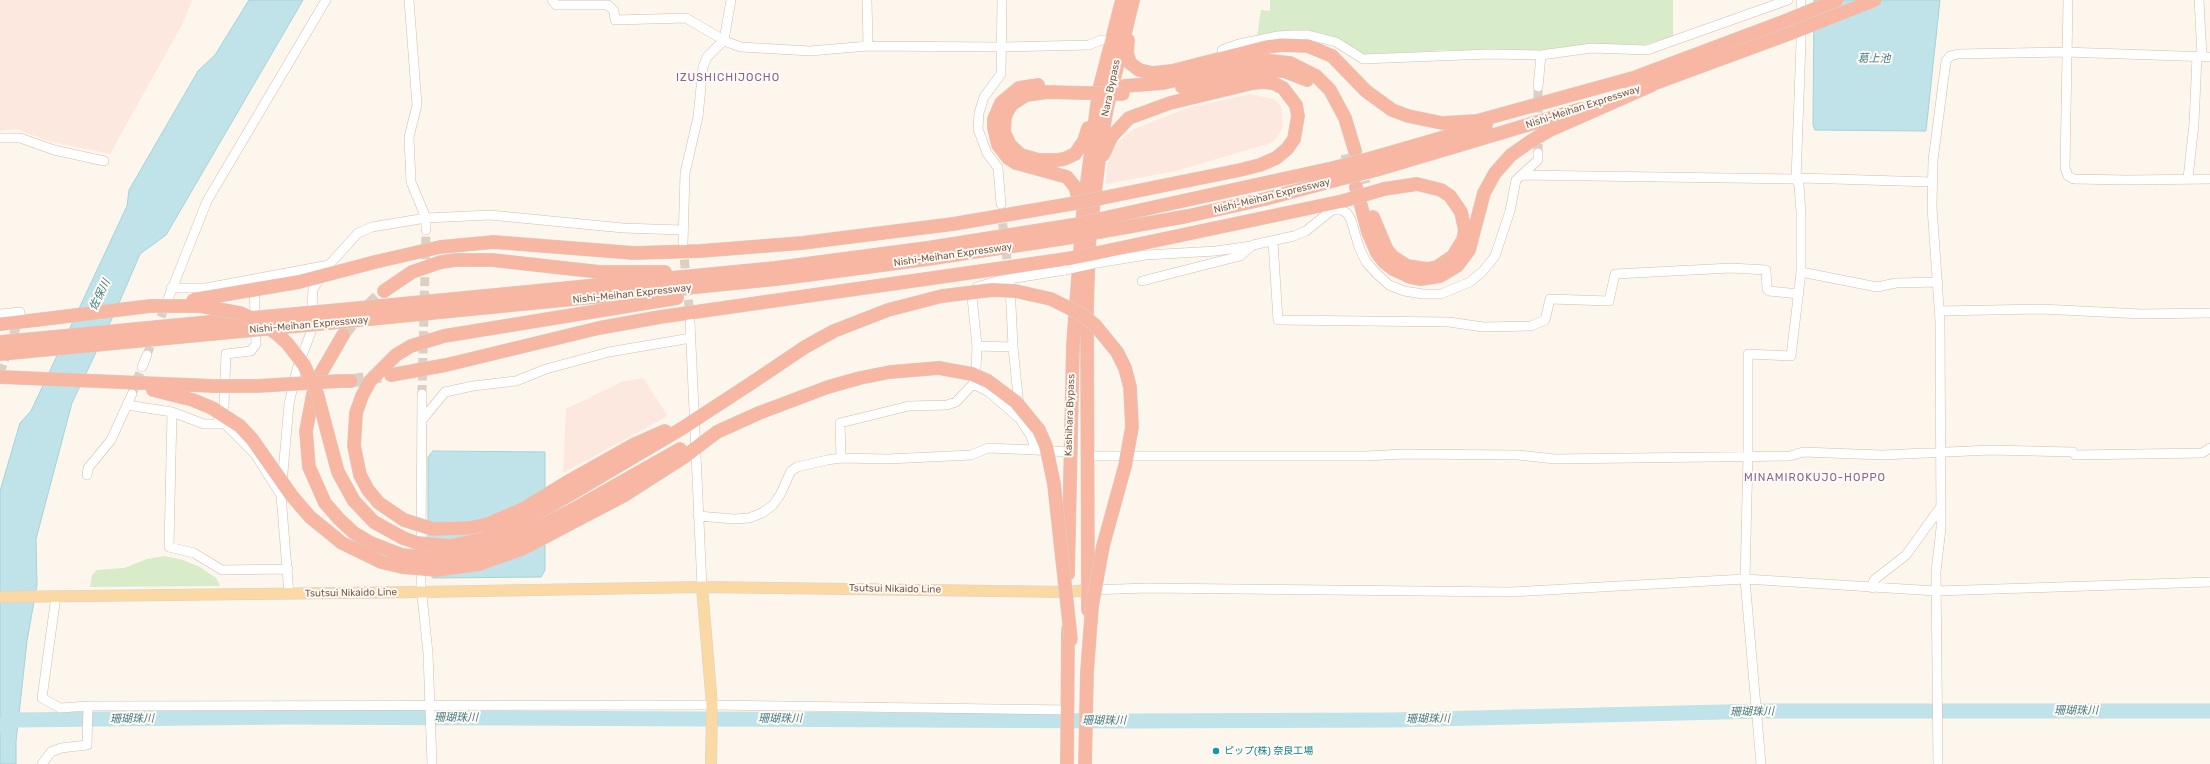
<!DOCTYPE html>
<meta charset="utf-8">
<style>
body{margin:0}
canvas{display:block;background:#fdf6ec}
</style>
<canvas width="2210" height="764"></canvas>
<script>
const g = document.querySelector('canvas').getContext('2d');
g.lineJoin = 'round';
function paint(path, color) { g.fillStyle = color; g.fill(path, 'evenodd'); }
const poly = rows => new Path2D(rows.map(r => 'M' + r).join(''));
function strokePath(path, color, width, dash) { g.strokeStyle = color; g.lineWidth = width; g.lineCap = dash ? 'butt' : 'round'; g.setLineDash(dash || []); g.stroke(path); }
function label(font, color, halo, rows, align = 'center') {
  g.font = font + ' Rubik,"Noto Sans JP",sans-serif'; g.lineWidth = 4; g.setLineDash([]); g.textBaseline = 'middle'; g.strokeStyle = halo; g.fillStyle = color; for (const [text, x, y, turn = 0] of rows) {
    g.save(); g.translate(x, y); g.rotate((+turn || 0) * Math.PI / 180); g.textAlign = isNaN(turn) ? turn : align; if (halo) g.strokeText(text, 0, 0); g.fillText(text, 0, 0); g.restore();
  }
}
paint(poly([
 [0,0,192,0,182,25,110,154,51,142,16,129,0,131],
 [1250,94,1274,99,1281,106,1283,125,1279,135,1271,143,1176,171,1106,184,1107,168,1111,153,1120,140,1134,129,1187,108],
 [643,378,668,416,563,473,566,409,621,382]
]), '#fde8e0');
paint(poly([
 [1270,0,1673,0,1673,36,1644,45,1601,44,1542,50,1448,50,1362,55,1338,39,1321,33,1306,30,1281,31,1257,36,1261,10,1270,11],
 [164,556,183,560,200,567,216,578,220,586,90,587,92,575,97,570,124,568,147,559]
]), '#d8ecc9');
const water = poly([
 [249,0,303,0,166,235,140,254,116,310,72,403,36,539,37,585,27,641,16,742,16,764,0,764,0,491,20,423,31,411,127,206,129,190,198,71,215,55,249,0],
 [1814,0,1940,0,1926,131,1815,130,1813,125,1814,0],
 [433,451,545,452,545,570,541,577,433,578,428,573,428,457,433,451]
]);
paint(water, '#bfe3e8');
strokePath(water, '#a5d3da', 1);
strokePath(poly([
 [0,726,15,720,287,717,1128,721,1391,720,1764,711,2210,711]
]), '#bfe3e8', 15);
strokePath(poly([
 [1538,153,1538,87],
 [1001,210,1010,284],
 [683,246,690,317],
 [147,355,164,309],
 [0,373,19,319],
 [132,394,142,367],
 [422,394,426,230]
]), '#dcd0c4', 9, [9, 4.5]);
strokePath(poly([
 [1347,154,1352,174],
 [1358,163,1364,184],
 [343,335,358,316,384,291],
 [351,381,381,376]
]), '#dcd0c4', 13, [13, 6]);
const minor = poly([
 [409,0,417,105,409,137,411,182,426,218,426,230],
 [552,0,556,5,608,5,614,11,615,20,686,18,727,42,741,47,810,51,868,46,1002,47,1089,45,1101,40,1111,40],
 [867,0,868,46],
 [2068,0,2065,168,2068,176,2074,179,2127,180,2210,179],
 [2199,0,2202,56],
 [1222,50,1239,44,1278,36,1293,35,1308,35,1336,42,1363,59,1489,54,1541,55,1592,48,1647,50,1788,0],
 [1538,87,1541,55],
 [0,138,20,138,54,150,104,161],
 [1522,175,1796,179,1800,178,1932,182],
 [2188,178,2194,124,2197,56],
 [1001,204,998,168,987,153,978,129,979,113,984,97,1001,74,1002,0],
 [1273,242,1278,320,1449,322,1483,327,1531,326,1545,320,1550,299,1609,301,1615,274,1731,268,1766,270,1767,289,1769,291,1799,294],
 [683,243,685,173,698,117,703,67,707,57,724,40,731,0],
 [1097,263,1146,255,1216,251,1251,246],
 [1065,270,997,281,977,287,972,297,977,346,976,370,973,384,989,392,1020,419,1031,436,1035,450,1069,452],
 [1801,272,1877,287,1896,283,1938,282],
 [1142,281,1240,256,1253,245,1294,236,1306,231,1332,210,1341,210,1347,213,1351,220,1359,247,1366,262,1377,274,1389,285,1404,291,1423,294,1441,294,1470,282,1483,271,1495,256,1510,211,1516,180,1538,160,1538,153],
 [1010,285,1013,347],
 [171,288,206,288,329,265,358,233,372,227,426,218,490,215,623,228,682,230],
 [164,309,207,201,326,0],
 [1939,311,2041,309,2142,314,2210,313],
 [0,314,20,312,20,315],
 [690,322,702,587],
 [977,346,1013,347,1019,406],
 [142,367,147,355],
 [127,405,172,412,204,424,225,424,255,454,281,495,289,594],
 [172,412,169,547,194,553,222,570,288,569],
 [218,418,224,406,226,354,251,351,256,344,254,285],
 [422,420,445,392,473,386,516,381,546,369,609,352,691,338],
 [1088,456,1366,456,1404,454,1518,455,1555,459,1790,456,1803,452,1882,455,1991,450,2073,452,2075,455,2202,453,2210,448],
 [841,458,840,423,909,406,947,405,956,402,973,384],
 [87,475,88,468,111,440,132,394],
 [282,484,289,404,297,369,311,332,313,289,322,275],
 [698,516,734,519,749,518,762,513,773,505,780,495,791,471,797,467,827,460,841,458,888,459,971,455,988,448,1035,450],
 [421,549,422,394],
 [421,564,421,586,428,653,432,764],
 [1872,588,1874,580,1906,555,1940,508],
 [1089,590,1147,588,1511,592,1745,579,1936,591,2210,582],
 [56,596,42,698,60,708,88,706,712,705,1068,710],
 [42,764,51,752,61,748,87,745,88,706],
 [1761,764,1745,579,1748,456,1748,354,1791,356,1801,272,1801,213,1799,185,1796,179,1801,42,1801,0],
 [1938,764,1936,572,1941,528,1940,321,1932,207,1933,160,1946,61,1950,56,1958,54,2065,52,2210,57]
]);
const major = poly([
 [702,587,712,705,711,764],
 [0,597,421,592,702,587,1068,592,1088,590]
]);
const highway = poly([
 [1128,40,1127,53,1130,63,1139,70,1153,73,1172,71,1266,47,1282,45,1308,46,1332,56,1366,91,1392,110,1408,116,1442,123,1477,121,1633,78],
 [1625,81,1785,21],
 [1038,85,1019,88,1001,103,994,119,994,128,998,145,1008,158,1016,163,1067,177,1075,187,1081,206],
 [1124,86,1163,83,1262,60,1290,63,1316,76,1330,90,1345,118,1355,151],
 [1182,87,1263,70,1284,71,1307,80],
 [1645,87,1786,35],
 [1085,93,1048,92,1026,95,1012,104,1008,110,1005,117,1004,132,1010,145,1021,155,1039,160,1057,160,1064,159,1075,154,1084,141,1088,128],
 [1372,158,1486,125],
 [1376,170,1581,109],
 [1356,187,1368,232,1377,253,1384,262,1393,269,1410,277,1421,279,1440,276,1457,266,1469,250,1484,193,1495,173,1511,155,1531,141,1550,130,1652,85],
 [1102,198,1240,170,1260,165,1276,158,1287,149,1294,139,1298,116,1296,105,1283,88,1273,83,1263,82,1253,83,1170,103,1129,118,1112,136,1103,155],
 [1373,217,1387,250,1393,257,1407,266,1427,269,1437,267,1453,256,1463,240,1465,230,1461,212,1450,196,1441,190,1417,184,1384,189],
 [1100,219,1333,168],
 [1099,232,1188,216,1265,199,1336,180],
 [1097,253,1343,201],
 [375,262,440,247,494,242,634,253,700,251,802,243,953,224,1070,204],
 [384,291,412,272,441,262,456,260,492,260,600,272,665,272],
 [339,310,775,268,927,248,1073,225],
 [340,322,777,279,928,259,1073,237],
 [0,324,36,320],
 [343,335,321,373,313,394,306,431,309,467,325,503,339,519,354,533,371,543,402,555],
 [0,342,241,319],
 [0,354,243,331],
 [391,375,446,365,599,328,660,317,1066,259],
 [0,377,214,386],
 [340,381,351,381],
 [753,382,805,347,834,331,888,310,942,296],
 [153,390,193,400,212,408],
 [759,413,828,387,860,378,890,372,939,368],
 [332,450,338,472,354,501,374,522,403,538],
 [569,481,633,445,665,431],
 [571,494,681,429],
 [574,509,680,449],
 [310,517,342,543,381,562,402,567],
 [404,520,379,503,368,490,360,475,354,446,356,413,362,396,370,381,396,355,411,346,444,336,677,298],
 [577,520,623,496,684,457],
 [1068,574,1073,344,1083,213,1099,90,1122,0],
 [1088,610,1087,307,1089,244,1101,142,1107,108,1133,0],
 [1067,764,1068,629]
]);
strokePath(minor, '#d1beb0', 10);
strokePath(major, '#dad1cd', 12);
strokePath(highway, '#dad1cd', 14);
strokePath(minor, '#fff', 9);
strokePath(major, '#fbd9a5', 11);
strokePath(highway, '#f7b7a3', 13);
const minorBridge = poly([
 [1065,270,1097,263]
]);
const highwayBridge = poly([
 [1785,21,1837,0],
 [1786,35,1875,0],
 [1085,93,1123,94],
 [1333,168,1372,158],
 [1336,180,1376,170],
 [1343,201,1384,189],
 [1070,204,1102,198],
 [1073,225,1100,219],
 [1073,237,1099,232],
 [1066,259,1097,253],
 [942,296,992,290,1015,291,1051,299,1081,314,1095,325,1117,352,1125,368,1130,387,1132,427,1125,466,1103,546,1092,606,1087,672,1085,764],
 [193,300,299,282,375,262],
 [251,318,339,310],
 [36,320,150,306,200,306,240,313,260,322,277,334,287,343,304,365,317,393,332,450],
 [243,331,340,322],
 [939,368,972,374,988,381,1016,402,1039,430,1046,446,1054,484,1071,640],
 [214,386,257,386,340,381],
 [212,408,240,426,252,439,292,496,310,517],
 [681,429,753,382],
 [684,457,717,432,759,413],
 [404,520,433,529,469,528,488,524,523,509,569,481],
 [403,538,417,543,449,546,483,539,503,532,571,494],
 [402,555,435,558,470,555,506,544,574,509],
 [402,567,437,570,480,564,522,549,577,520]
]);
strokePath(minorBridge, '#d1beb0', 10, []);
strokePath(highwayBridge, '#dad1cd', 14, []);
strokePath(minorBridge, '#fff', 9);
strokePath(highwayBridge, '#f7b7a3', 13);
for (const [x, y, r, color] of [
 [1216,751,4,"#0f9aa8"]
]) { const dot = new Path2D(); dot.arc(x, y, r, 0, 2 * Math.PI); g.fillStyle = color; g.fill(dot); strokePath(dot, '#fffaf3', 1.5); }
label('10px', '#7a5c4d', '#fffaf3', [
 ["Nara Bypass",1111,88,-78],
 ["Nishi-Meihan Expressway",1583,107,-18],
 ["Nishi-Meihan Expressway",1272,196,-14],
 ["Nishi-Meihan Expressway",953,255,-8],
 ["Nishi-Meihan Expressway",632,294,-6],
 ["Nishi-Meihan Expressway",309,325,-5],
 ["Kashihara Bypass",1070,415,-88],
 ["Tsutsui Nikaido Line",895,589,1],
 ["Tsutsui Nikaido Line",351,593,-1]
]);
label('10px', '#0d838f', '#fffaf3', [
 ["ピップ(株) 奈良工場",1224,751]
], 'left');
label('italic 11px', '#437c86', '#fffaf3', [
 ["葛上池",1874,59],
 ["佐保川",100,295,-64],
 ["珊瑚珠川",2076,711],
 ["珊瑚珠川",1752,712,-1],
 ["珊瑚珠川",456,718],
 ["珊瑚珠川",132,719,-1],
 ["珊瑚珠川",780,719],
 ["珊瑚珠川",1428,719,-1],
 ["珊瑚珠川",1104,721]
]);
g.letterSpacing = '1px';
label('11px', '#846695', '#fffaf3', [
 ["IZUSHICHIJOCHO",728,78],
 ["MINAMIROKUJO-HOPPO",1815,478]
]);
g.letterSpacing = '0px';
</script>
